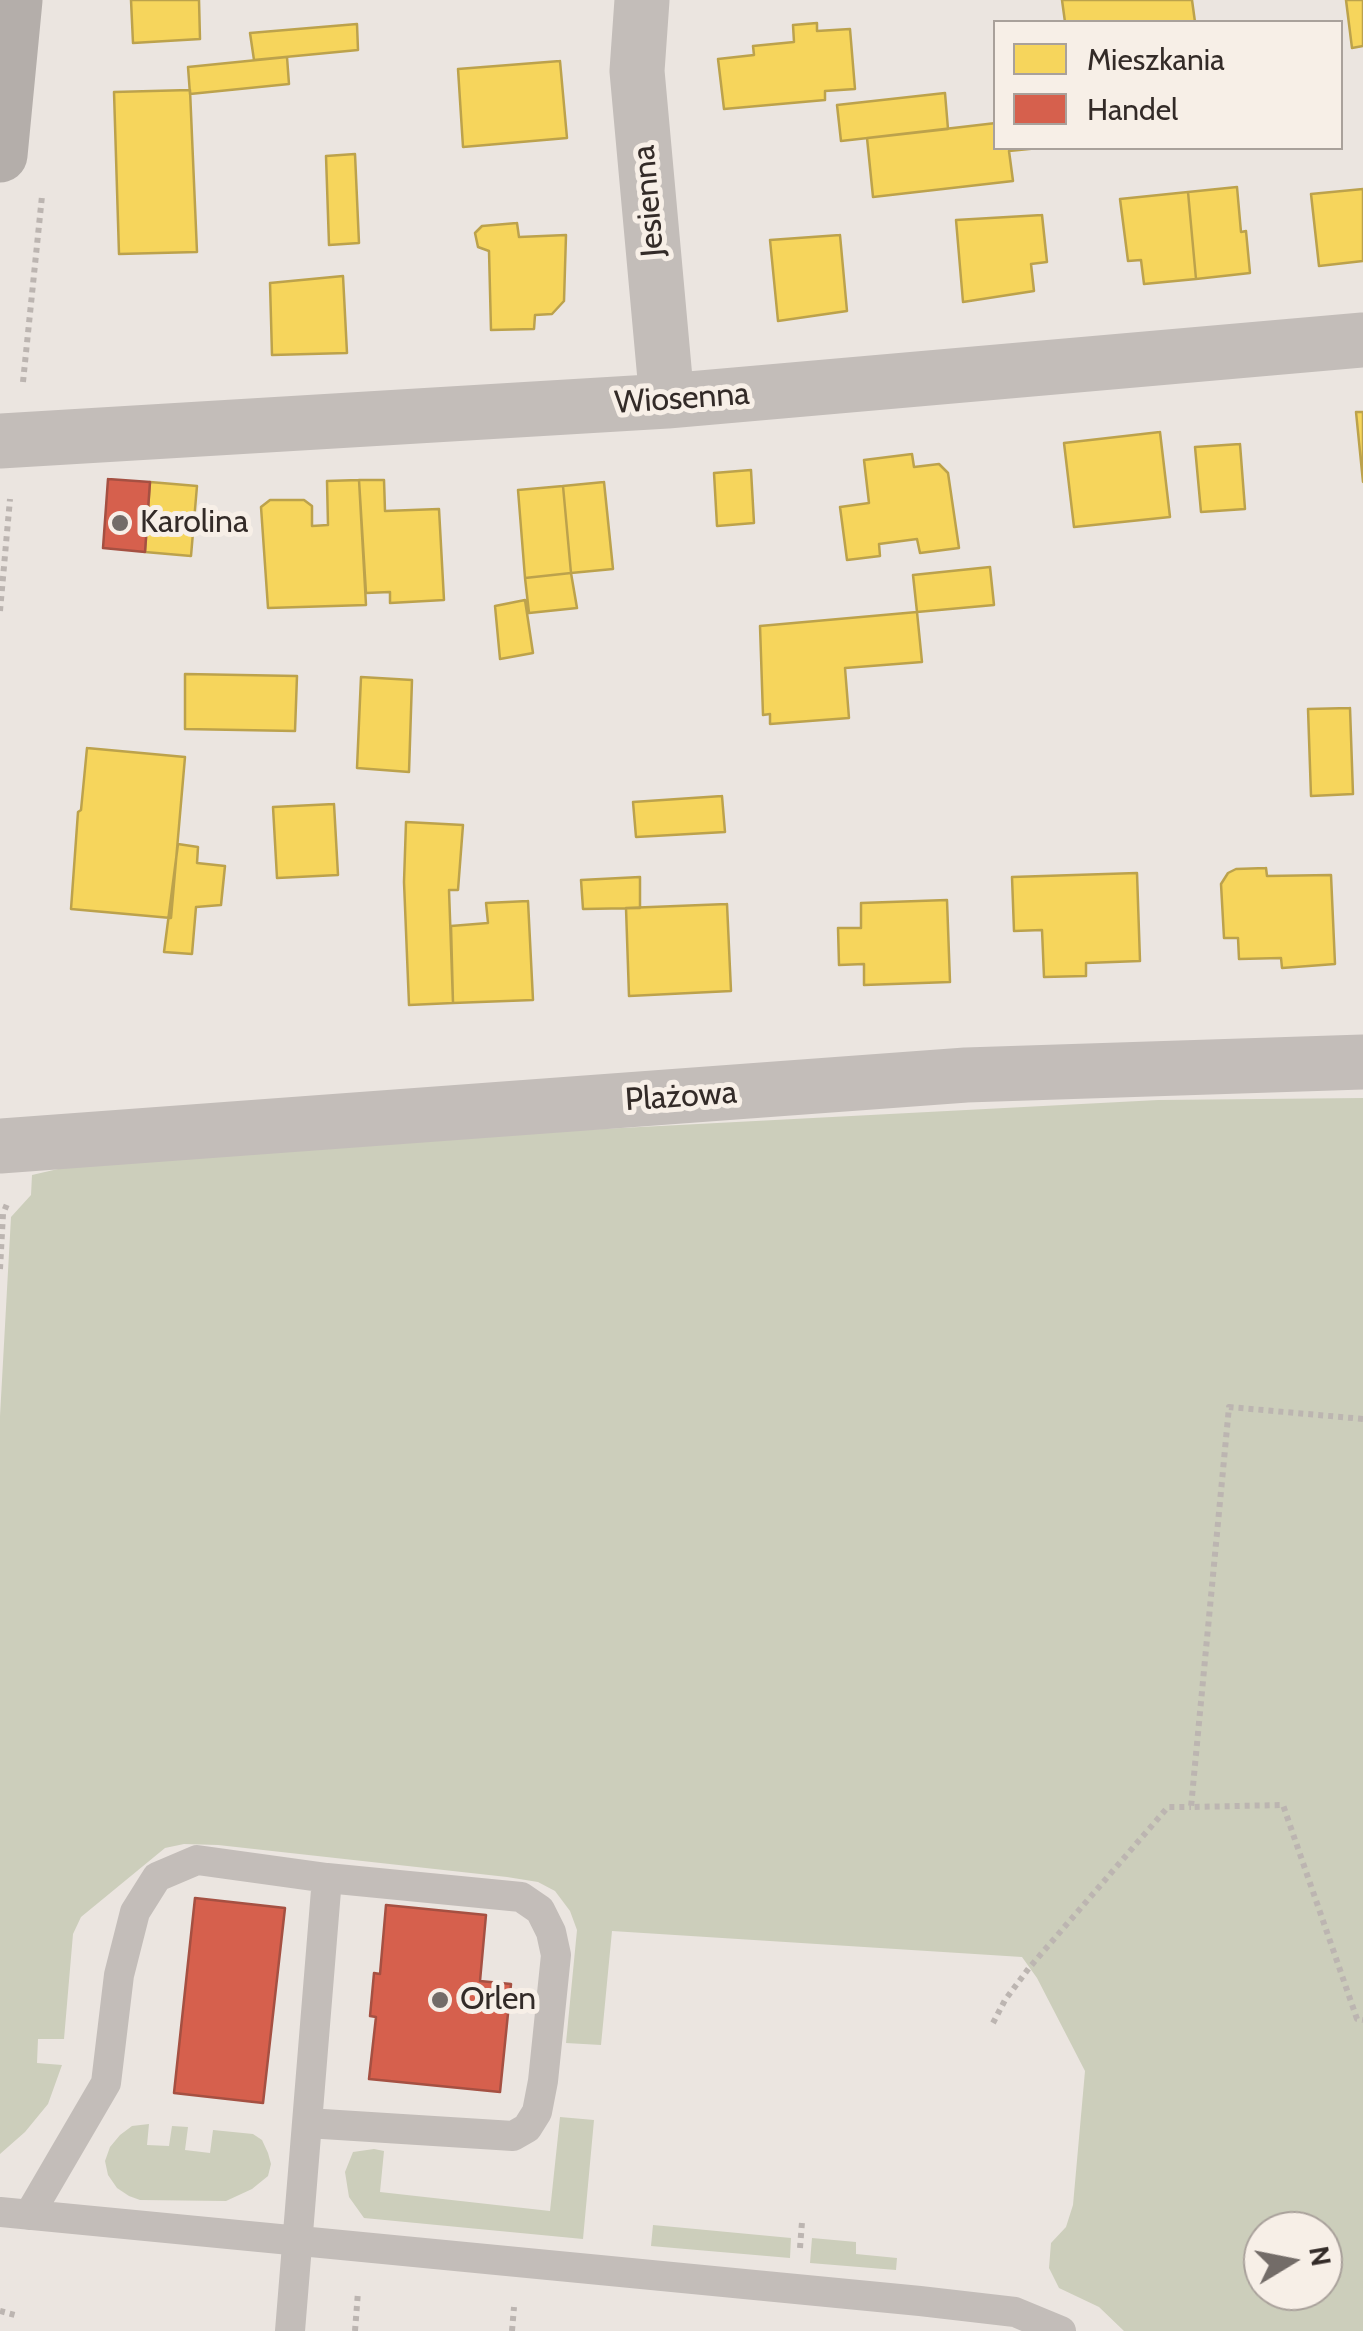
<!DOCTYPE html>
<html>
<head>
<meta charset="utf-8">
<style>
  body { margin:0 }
  #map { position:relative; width:1363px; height:2331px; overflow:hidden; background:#ebe5e0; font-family:Cabin,sans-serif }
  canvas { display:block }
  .legend { position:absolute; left:993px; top:20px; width:350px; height:130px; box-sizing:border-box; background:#f7efe7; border:2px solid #a9a19b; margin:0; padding:12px 18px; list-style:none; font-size:30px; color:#332b28 }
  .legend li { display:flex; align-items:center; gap:20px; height:50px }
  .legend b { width:50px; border:2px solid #a9a19b }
  .north { position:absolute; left:1243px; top:2211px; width:100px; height:100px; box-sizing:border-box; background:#f7efe7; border:2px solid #a9a19b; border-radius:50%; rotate:80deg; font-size:28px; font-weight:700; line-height:40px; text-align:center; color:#332b28 }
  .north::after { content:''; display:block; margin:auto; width:35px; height:45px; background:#736c68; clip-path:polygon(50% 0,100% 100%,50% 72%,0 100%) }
</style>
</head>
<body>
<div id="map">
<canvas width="1363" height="2331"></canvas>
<ul class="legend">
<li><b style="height:28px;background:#f6d55c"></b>Mieszkania</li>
<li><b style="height:28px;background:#d6604d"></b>Handel</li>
</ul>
<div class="north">N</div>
</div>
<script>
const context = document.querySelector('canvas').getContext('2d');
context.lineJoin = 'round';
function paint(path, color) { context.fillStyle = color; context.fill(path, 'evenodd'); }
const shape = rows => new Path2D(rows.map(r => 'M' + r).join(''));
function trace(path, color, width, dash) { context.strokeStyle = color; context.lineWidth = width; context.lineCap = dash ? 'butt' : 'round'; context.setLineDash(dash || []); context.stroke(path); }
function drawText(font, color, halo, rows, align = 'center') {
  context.font = font + ' Cabin,sans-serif'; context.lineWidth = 10; context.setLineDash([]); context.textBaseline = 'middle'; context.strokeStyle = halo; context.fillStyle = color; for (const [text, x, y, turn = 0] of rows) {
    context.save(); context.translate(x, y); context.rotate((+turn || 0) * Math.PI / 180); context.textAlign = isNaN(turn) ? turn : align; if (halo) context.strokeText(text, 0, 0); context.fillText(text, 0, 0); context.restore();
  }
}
paint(shape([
  [1363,1098,1363,2331,1124,2331,1099,2307,1059,2288,1049,2268,1051,2243,1066,2227,1073,2205,1085,2071,1037,1978,1022,1957,612,1931,601,2045,566,2043,577,1930,570,1911,555,1891,538,1882,507,1877,218,1845,184,1844,165,1848,81,1917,73,1934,64,2039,38,2039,37,2063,62,2065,48,2104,25,2132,0,2154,0,1416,11,1217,31,1195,32,1175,123,1154,1158,1100],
  [1263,2231,1323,2231,1323,2291,1263,2291],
  [560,2117,594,2120,583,2239,364,2218,349,2197,345,2172,353,2152,374,2149,384,2151,380,2192,550,2211],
  [149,2124,147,2145,169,2146,172,2126,188,2127,185,2150,210,2153,213,2130,253,2134,262,2140,268,2153,271,2164,268,2176,252,2189,226,2201,140,2200,129,2196,117,2188,108,2175,105,2161,110,2147,120,2135,132,2126],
  [653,2225,791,2238,790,2258,651,2246],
  [812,2238,856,2242,856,2254,897,2258,896,2270,810,2263]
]), '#cccebb');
const homes = shape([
  [131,0,199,0,200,39,133,43,131,0],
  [1062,0,1192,0,1195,22,1065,22,1062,0],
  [1346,0,1363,0,1363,46,1352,48,1346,0],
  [817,23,817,31,850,29,855,89,825,91,825,100,724,109,718,59,754,55,753,46,794,42,793,25,817,23],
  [357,24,358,50,254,60,250,33,357,24],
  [287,57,289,84,190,94,188,67,287,57],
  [560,61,567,138,463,147,458,69,560,61],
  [190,90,197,252,119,254,114,92,190,90],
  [945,93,948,129,841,141,837,105,945,93],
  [996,123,996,148,1039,148,1009,151,1013,181,873,197,867,138,996,123],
  [355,154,359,243,329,245,326,156,355,154],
  [1237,187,1241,232,1246,231,1250,273,1196,279,1188,192,1237,187],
  [1363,189,1363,261,1319,266,1311,194,1363,189],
  [1188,192,1196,279,1144,284,1141,260,1128,261,1120,199,1188,192],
  [1042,215,1047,262,1031,264,1034,291,963,302,956,220,1042,215],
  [517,223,519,237,566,235,564,301,552,314,535,315,534,329,491,330,489,251,478,247,475,233,482,226,517,223],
  [840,235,847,311,778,321,770,240,840,235],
  [343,276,347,353,272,355,270,283,343,276],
  [1356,412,1363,412,1363,482,1356,412],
  [1160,432,1170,517,1074,527,1064,443,1160,432],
  [1240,444,1245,509,1201,512,1195,447,1240,444],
  [912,454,914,467,939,464,948,473,959,548,920,553,917,539,879,544,880,556,847,560,840,507,869,503,864,460,912,454],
  [751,470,754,523,717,526,714,473,751,470],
  [359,480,366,605,268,608,261,507,270,500,304,500,312,506,312,526,328,525,327,481,359,480],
  [359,480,384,480,385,511,439,509,444,600,390,603,390,592,366,593,359,480],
  [150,482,197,486,191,556,145,552,150,482],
  [604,482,613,569,571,573,563,486,604,482],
  [563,486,571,573,525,578,518,490,563,486],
  [990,567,994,605,917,612,913,575,990,567],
  [571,573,577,608,529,613,525,578,571,573],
  [525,600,533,653,500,659,495,606,525,600],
  [917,612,922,662,845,668,849,718,770,724,770,714,763,715,760,626,917,612],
  [185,674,297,676,295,731,185,729,185,674],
  [361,677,412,680,409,772,357,768,361,677],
  [1350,708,1353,794,1311,796,1308,709,1350,708],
  [87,748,185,757,171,918,71,909,78,812,81,810,87,748],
  [722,796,725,832,636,837,633,802,722,796],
  [334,804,338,875,277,878,273,807,334,804],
  [406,822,463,825,458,890,449,890,453,1003,409,1005,404,882,406,822],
  [178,844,198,847,197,863,225,866,221,905,196,907,192,954,164,952,178,844],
  [1266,868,1267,876,1331,875,1335,964,1282,968,1281,958,1239,959,1238,938,1224,938,1221,884,1228,873,1236,869,1266,868],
  [1137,873,1140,961,1086,963,1086,976,1044,977,1042,930,1014,931,1012,877,1137,873],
  [640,877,640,908,583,909,581,880,640,877],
  [947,900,950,982,864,985,864,964,839,965,838,928,861,928,861,903,947,900],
  [528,901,533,1000,453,1003,451,926,488,923,486,903,528,901],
  [727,904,731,991,629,996,626,908,727,904]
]);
paint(homes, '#f6d55c');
trace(homes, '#bca24c', 2.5);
const shops = shape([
  [108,479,150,482,145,552,103,548,108,479],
  [195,1898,285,1908,263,2103,174,2093,195,1898],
  [386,1905,486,1915,480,1981,511,1984,500,2092,369,2079,376,2017,370,2016,374,1973,380,1974,386,1905]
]);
paint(shops, '#d6604d');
trace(shops, '#a55042', 2.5);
trace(shape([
  [23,382,42,196],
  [0,611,10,499],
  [0,1269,3,1214,7,1204],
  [1363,1419,1229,1407,1191,1807,1283,1805,1357,2019,1363,2020],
  [993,2023,1005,2000,1029,1968,1168,1807,1191,1807],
  [800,2248,802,2222],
  [0,2311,19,2316],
  [355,2331,358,2292],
  [512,2331,514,2307]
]), '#bcb5b1', 6, [5, 5]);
trace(shape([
  [307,2123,513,2136,527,2128,537,2112,543,2081,556,1955,551,1932,540,1910,521,1897,327,1878],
  [0,2212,920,2301,1015,2312,1061,2331],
  [29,2215,106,2083,119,1975,135,1912,157,1877,197,1860,327,1878,290,2331]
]), '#c3bdb9', 30);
trace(shape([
  [642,0,637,71,667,401],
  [0,441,667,401,1363,340],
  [0,1146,966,1075,1363,1062]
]), '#c3bdb9', 55);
trace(shape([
  [0,155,15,0]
]), '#b4aeaa', 55);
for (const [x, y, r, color] of [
  [120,523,10,"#736c68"],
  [440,2000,10,"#736c68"]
]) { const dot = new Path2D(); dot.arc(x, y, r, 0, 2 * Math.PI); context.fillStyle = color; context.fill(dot); trace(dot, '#f7efe7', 4); }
drawText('32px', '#332b28', '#f7efe7', [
  ["Jesienna",649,201,-95],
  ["Wiosenna",682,399,-4],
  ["Plażowa",681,1097,-4]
]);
drawText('32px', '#332b28', '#f7efe7', [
  ["Karolina",140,523],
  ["Orlen",460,2000]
], 'left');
</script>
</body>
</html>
